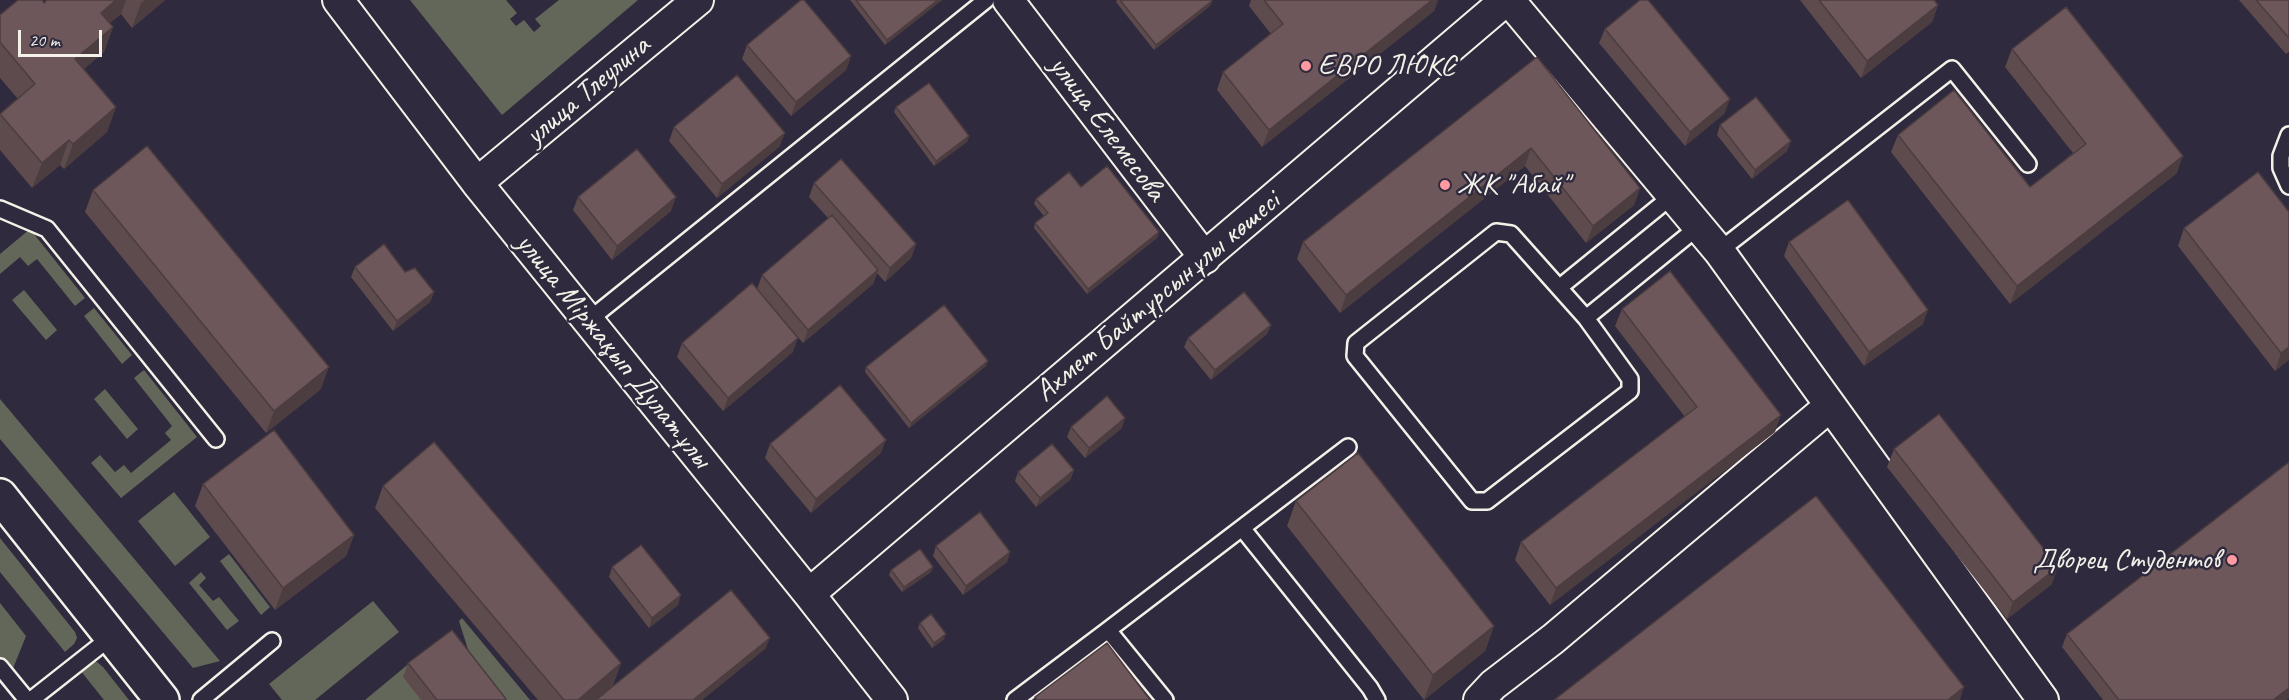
<!DOCTYPE html>
<html>
<head>
<meta charset="utf-8">
<style>
  body { margin:0 }
  #map { position:relative; width:2289px; height:700px; overflow:hidden; background:#2f2a3d; font-family:Caveat,sans-serif }
  canvas { display:block }
  .scale { position:absolute; left:18px; top:30px; width:84px; height:27px; box-sizing:border-box; border:3px solid #f4f1e8; border-top:0; padding-left:8px; font-size:18px; line-height:21px; white-space:nowrap; color:#f4f1e8; -webkit-text-stroke:4px #2f2a3d; paint-order:stroke }
</style>
</head>
<body>
<div id="map">
<canvas width="2289" height="700"></canvas>
<div class="scale">20 m</div>
</div>
<script>
const context = document.querySelector('canvas').getContext('2d');
context.lineJoin = 'round';
function paint(path, color) { context.fillStyle = color; context.fill(path, 'evenodd'); }
const shape = rows => new Path2D(rows.map(r => 'M' + r).join(''));
function trace(path, color, width, dash) { context.strokeStyle = color; context.lineWidth = width; context.lineCap = dash ? 'butt' : 'round'; context.setLineDash(dash || []); context.stroke(path); }
function drawText(font, color, halo, rows, align = 'center') {
  context.font = font + ' Caveat,sans-serif'; context.lineWidth = 5; context.setLineDash([]); context.textBaseline = 'middle'; context.strokeStyle = halo; context.fillStyle = color; for (const [text, x, y, turn = 0] of rows) {
    context.save(); context.translate(x, y); context.rotate((+turn || 0) * Math.PI / 180); context.textAlign = isNaN(turn) ? turn : align; if (halo) context.strokeText(text, 0, 0); context.fillText(text, 0, 0); context.restore();
  }
}
paint(shape([
  [410,0,506,0,517,13,510,19,516,26,524,20,534,32,541,26,535,19,559,0,638,0,502,115],
  [30,229,85,298,75,306,37,259,28,266,20,257,0,274,0,254],
  [24,290,57,330,46,340,12,300],
  [94,308,132,355,122,364,84,316],
  [144,370,197,437,121,498,91,463,100,455,115,472,124,465,131,473,171,440,165,433,172,426,134,378],
  [105,389,138,429,127,439,94,399],
  [0,399,220,661,193,668,0,439],
  [174,492,210,537,175,566,138,521],
  [0,538,75,632,77,638,74,644,65,652,0,572],
  [229,554,270,607,261,615,220,561],
  [201,572,206,578,199,585,213,601,219,597,239,621,227,630,189,583],
  [373,601,399,632,315,700,282,700,269,684],
  [0,603,26,636,12,671,0,657],
  [462,618,530,700,484,700,459,621],
  [435,642,457,666,467,700,365,700],
  [90,662,97,662,103,667,129,700,104,700,80,670]
]), '#636759');
const service = shape([
  [2289,135,2281,156,2281,168,2289,186],
  [0,209,47,229,216,439],
  [1719,251,1952,69,2028,164],
  [1560,287,1672,196],
  [1586,318,1630,379,1630,391,1487,501,1472,501,1355,356,1356,343,1496,232,1511,234,1586,318,1698,227],
  [589,320,986,0],
  [1242,528,1370,688,1377,700],
  [1108,630,1348,447],
  [0,667,27,700],
  [31,700,111,637],
  [201,700,272,641],
  [1015,700,1108,630,1165,700]
]);
const minor = shape([
  [338,0,477,183,809,594,892,700],
  [1008,0,1205,258],
  [1509,0,1719,251,2043,700],
  [477,183,698,0],
  [809,594,1506,0],
  [1479,700,1493,685,1553,639,1830,406]
]);
const trunk = shape([
  [0,496,162,700]
]);
trace(service, '#f4f1e8', 20);
trace(minor, '#f4f1e8', 34);
trace(trunk, '#f4f1e8', 38);
trace(service, '#2f2a3d', 15);
trace(minor, '#2f2a3d', 30);
trace(trunk, '#2f2a3d', 33);
paint(shape([
  [47,0,165,0,132,28,121,14,109,23,113,27,104,52,84,69,116,107,107,132,64,169,60,165,32,188,0,150,0,115,18,99,0,78,0,15,44,3],
  [850,0,942,0,885,45],
  [1117,0,1211,0,1212,1,1210,6,1154,50,1116,2],
  [1251,0,1438,0,1434,11,1262,147,1217,90,1223,72,1271,34,1249,6],
  [1800,0,1934,0,1938,5,1932,22,1861,78],
  [2239,0,2289,0,2289,52,2286,54],
  [1605,29,1725,113,1685,146,1599,43],
  [747,45,851,56,846,70,791,116,742,59],
  [2012,49,2177,173,2010,304,1891,152,1898,135,2030,187,2073,153,2005,67],
  [1537,57,1640,188,1634,205,1586,243,1525,166,1340,313,1297,259,1303,242],
  [896,107,969,136,967,142,934,166,894,112],
  [1720,125,1791,141,1787,151,1752,179,1717,135],
  [674,127,785,133,779,147,717,198,669,141],
  [814,183,916,244,911,258,885,282,877,273,873,284,803,343,757,289,762,275,828,218,809,197],
  [1081,187,1158,237,1087,294,1034,228,1035,223,1044,216,1034,204,1036,199],
  [93,190,321,389,266,433,85,212],
  [578,197,671,211,612,260,573,210],
  [2289,212,2289,360,2275,371,2178,246,2184,228],
  [1789,242,1923,324,1864,366,1784,256],
  [355,267,405,272,434,292,430,302,393,331,351,277],
  [1622,309,1775,432,1550,605,1515,560,1521,542,1685,417,1615,326],
  [1271,325,1267,334,1211,380,1184,347,1188,338],
  [682,343,793,352,723,411,677,357],
  [986,366,909,428,865,372,866,367],
  [1071,427,1122,428,1085,458,1067,437],
  [770,444,881,453,811,513,765,458],
  [1894,449,2052,584,2007,619,1887,467],
  [1074,470,1070,480,1036,507,1015,481,1018,472],
  [203,484,354,535,346,556,275,610,195,506],
  [383,486,621,663,613,685,766,648,702,700,538,700,375,508],
  [1296,501,1494,626,1485,651,1424,700,1287,526],
  [936,546,1010,552,1007,562,963,595,933,556],
  [612,567,678,605,649,628,609,577],
  [933,567,931,572,902,592,889,575,891,570],
  [920,623,944,639,932,648,918,628],
  [2067,634,2289,698,2286,700,2103,700,2062,647],
  [408,663,506,700,421,700,403,677]
]), '#5e4b4e');
paint(shape([
  [116,0,126,0,121,14,92,38,101,13],
  [145,0,165,0,132,28,141,3],
  [938,0,942,0,885,45,887,40],
  [1432,0,1438,0,1434,11,1262,147,1269,130],
  [1212,1,1210,6,1154,50,1156,45],
  [1938,5,1932,22,1861,78,1867,61],
  [113,27,104,52,66,84,75,59],
  [851,56,846,70,791,116,796,102],
  [1730,99,1725,113,1685,146,1690,132],
  [116,107,107,132,64,169,73,144],
  [785,133,779,147,717,198,722,184],
  [969,136,967,142,934,166,936,161],
  [69,140,60,165,32,188,42,163],
  [1791,141,1787,151,1752,179,1755,170],
  [1531,148,1525,166,1340,313,1346,295],
  [2183,156,2177,173,2010,304,2017,286],
  [1640,188,1634,205,1586,243,1593,226],
  [676,197,671,211,612,260,617,246],
  [1159,232,1158,237,1087,294,1088,289],
  [916,244,911,258,885,282,890,268],
  [878,270,873,284,803,343,808,330],
  [434,292,430,302,393,331,397,321],
  [1928,310,1923,324,1864,366,1869,352],
  [1271,325,1267,334,1211,380,1215,370],
  [798,338,793,352,723,411,728,398],
  [2289,347,2289,360,2275,371,2281,353],
  [988,361,986,366,909,428,911,423],
  [329,367,321,389,266,433,274,411],
  [1781,415,1775,432,1550,605,1556,588],
  [1125,418,1122,428,1085,458,1089,448],
  [886,440,881,453,811,513,816,499],
  [1074,470,1070,480,1036,507,1040,498],
  [354,535,346,556,275,610,283,588],
  [1010,552,1007,562,963,595,966,586],
  [933,567,931,572,902,592,904,587],
  [2058,567,2052,584,2007,619,2013,602],
  [681,595,678,605,649,628,652,618],
  [1494,626,1485,651,1424,700,1433,675],
  [946,634,944,639,932,648,934,643],
  [770,638,766,648,702,700,693,700],
  [621,663,613,685,596,700,578,700],
  [1964,687,1960,700,1948,700],
  [2289,688,2289,698,2286,700,2273,700]
]), '#4c3d40');
const building = shape([
  [18,0,42,0,44,3,47,0,116,0,101,13,113,27,75,59,116,107,73,144,69,140,42,163,0,114,35,84,0,42,0,15,18,0],
  [801,0,804,0,851,56,796,102,747,45,801,0],
  [856,0,938,0,887,40,856,0],
  [1120,0,1211,0,1212,1,1156,45,1120,0],
  [1264,0,1432,0,1269,130,1223,72,1283,24,1264,0],
  [1640,0,1648,0,1730,99,1690,132,1605,29,1640,0],
  [1819,0,1934,0,1938,5,1867,61,1819,0],
  [2256,0,2289,0,2289,38,2256,0],
  [2066,7,2183,156,2017,286,1898,135,1954,90,2030,187,2086,144,2012,49,2066,7],
  [1537,57,1640,188,1593,226,1531,148,1346,295,1303,242,1537,57],
  [737,75,785,133,722,184,674,127,737,75],
  [929,83,969,136,936,161,896,107,929,83],
  [1756,97,1791,141,1755,170,1720,125,1756,97],
  [147,146,329,367,274,411,93,190,147,146],
  [637,149,676,197,617,246,578,197,637,149],
  [841,159,916,244,890,268,814,183,841,159],
  [1107,166,1159,232,1088,289,1035,223,1048,213,1036,199,1069,172,1081,187,1107,166],
  [2258,172,2289,212,2289,347,2281,353,2184,228,2258,172],
  [1848,200,1928,310,1869,352,1789,242,1848,200],
  [832,215,878,270,808,330,762,275,832,215],
  [384,244,405,272,415,268,434,292,397,321,355,267,384,244],
  [1670,271,1781,415,1556,588,1521,542,1697,407,1622,309,1670,271],
  [752,283,798,338,728,398,682,343,752,283],
  [1244,292,1271,325,1215,370,1188,338,1244,292],
  [944,305,988,361,911,423,866,367,944,305],
  [840,385,886,440,816,499,770,444,840,385],
  [1107,396,1125,418,1089,448,1071,427,1107,396],
  [1939,414,2058,567,2013,602,1894,449,1939,414],
  [274,430,354,535,283,588,203,484,274,430],
  [434,442,621,663,578,700,564,700,383,486,434,442],
  [1052,444,1074,470,1040,498,1018,472,1052,444],
  [1358,453,1494,626,1433,675,1296,501,1358,453],
  [2289,462,2289,688,2273,700,2119,700,2067,634,2289,462],
  [1816,496,1964,687,1948,700,1554,700,1816,496],
  [980,512,1010,552,966,586,936,546,980,512],
  [641,545,681,595,652,618,612,567,641,545],
  [920,549,933,567,904,587,891,570,920,549],
  [731,590,770,638,693,700,596,700,731,590],
  [931,614,946,634,934,643,920,623,931,614],
  [452,630,506,699,505,700,437,700,408,663,452,630],
  [1107,643,1150,700,1037,700,1035,697,1107,643]
]);
paint(building, '#6d575b');
trace(building, '#4c3d40', 1.5);
for (const [x, y, r, color] of [
  [1306,66,6,"#ff9aa2"],
  [1445,185,6,"#ff9aa2"],
  [2232,560,6,"#ff9aa2"]
]) { const dot = new Path2D(); dot.arc(x, y, r, 0, 2 * Math.PI); context.fillStyle = color; context.fill(dot); trace(dot, '#2f2a3d', 2); }
drawText('30px', '#f4f1e8', '#2f2a3d', [
  ["ЕВРО ЛЮКС",1318,66],
  ["ЖК \"Абай\"",1457,185],
  ["Дворец Студентов",2220,560,"right"]
], 'left');
drawText('30px', '#f4f1e8', '#2f2a3d', [
  ["улица Тлеулина",588,91,-40],
  ["улица Елемесова",1107,129,53],
  ["Ахмет Байтұрсынұлы көшесі",1158,297,-40],
  ["улица Міржақып Дулатұлы",613,351,51]
]);
</script>
</body>
</html>
